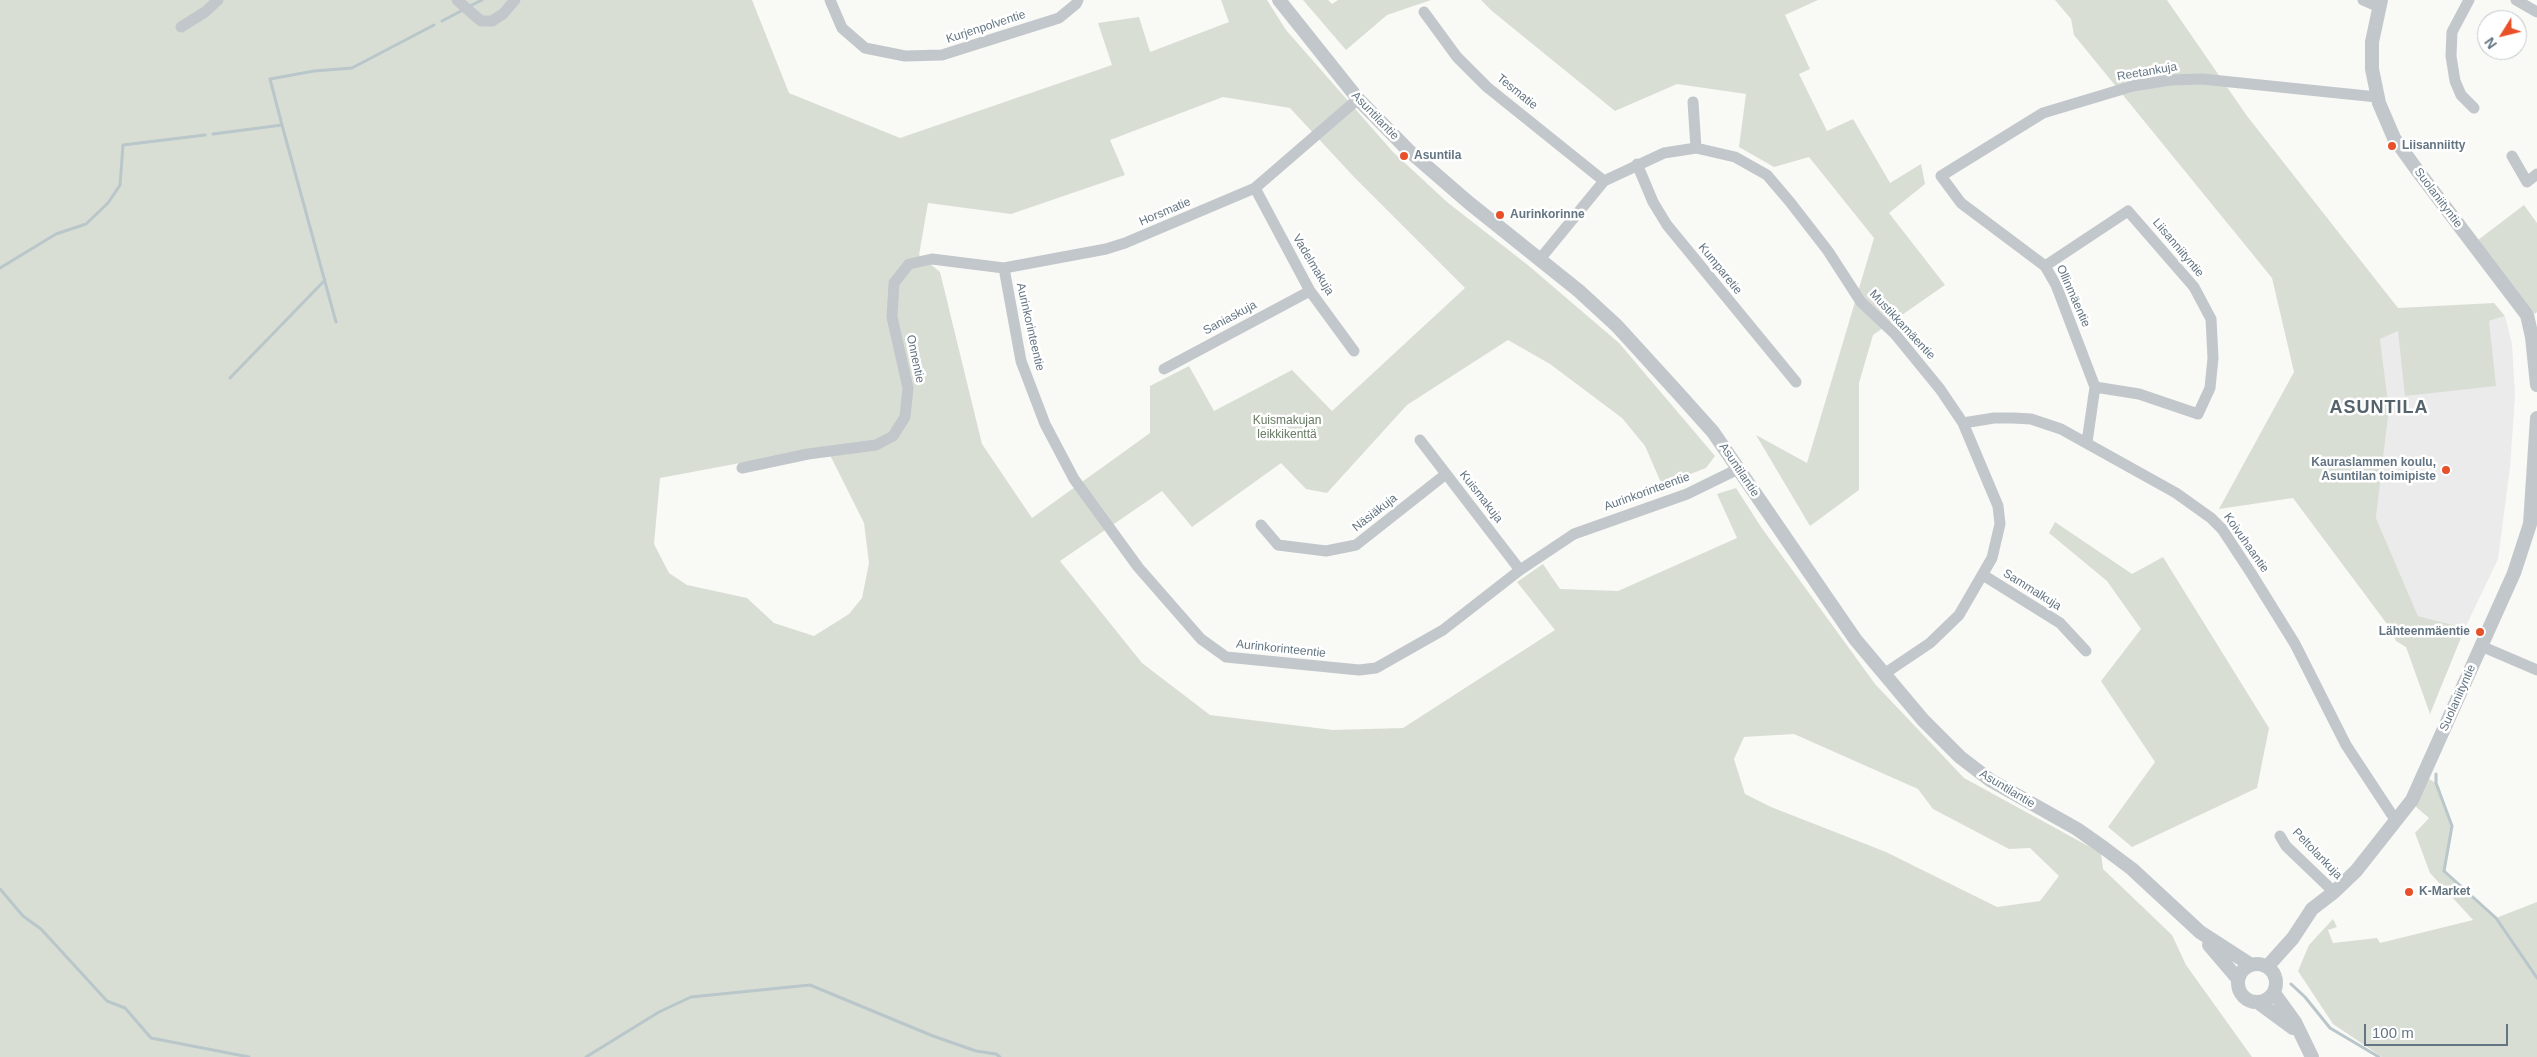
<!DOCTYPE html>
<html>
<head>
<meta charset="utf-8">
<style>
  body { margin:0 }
  #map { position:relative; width:2537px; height:1057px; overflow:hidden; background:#f9f9f6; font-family:Arial,sans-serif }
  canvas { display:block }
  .north { position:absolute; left:2477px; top:10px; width:50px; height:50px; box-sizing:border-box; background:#fff; border:1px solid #c1c8cd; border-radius:50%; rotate:234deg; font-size:14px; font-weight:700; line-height:20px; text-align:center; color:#637582 }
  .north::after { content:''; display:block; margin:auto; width:18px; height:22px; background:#e75029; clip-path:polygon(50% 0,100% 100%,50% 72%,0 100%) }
  .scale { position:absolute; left:2364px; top:1024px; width:144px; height:22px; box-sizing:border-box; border:2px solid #637582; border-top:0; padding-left:6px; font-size:15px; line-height:18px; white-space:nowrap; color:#637582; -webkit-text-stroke:4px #fff; paint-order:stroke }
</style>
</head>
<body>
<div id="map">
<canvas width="2537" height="1057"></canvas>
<div class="north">N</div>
<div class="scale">100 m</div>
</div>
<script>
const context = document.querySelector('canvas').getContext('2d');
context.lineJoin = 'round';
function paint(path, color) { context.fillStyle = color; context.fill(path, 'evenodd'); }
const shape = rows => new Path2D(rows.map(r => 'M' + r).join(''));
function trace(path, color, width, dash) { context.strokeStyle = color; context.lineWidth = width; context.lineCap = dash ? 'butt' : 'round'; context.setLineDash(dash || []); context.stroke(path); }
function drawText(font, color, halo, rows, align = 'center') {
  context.font = font + ' Arial,sans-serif'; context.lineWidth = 5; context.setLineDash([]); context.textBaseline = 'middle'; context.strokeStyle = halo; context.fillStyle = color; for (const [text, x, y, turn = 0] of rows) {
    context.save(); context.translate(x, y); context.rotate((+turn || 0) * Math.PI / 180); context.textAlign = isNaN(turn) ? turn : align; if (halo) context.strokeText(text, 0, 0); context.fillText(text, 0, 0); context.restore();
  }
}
paint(shape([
  [2505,316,2512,344,2515,396,2510,467,2498,559,2465,628,2418,616,2376,518,2389,409,2380,339,2398,331,2489,321]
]), '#eaebea');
paint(shape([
  [0,0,752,0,789,93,900,138,1112,65,1098,23,1139,17,1150,52,1229,22,1221,0,1267,0,1286,30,1393,152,1447,202,1529,266,1619,343,1715,456,1706,468,1662,485,1645,446,1622,418,1550,364,1508,340,1407,405,1327,493,1306,489,1281,463,1192,527,1162,491,1060,561,1142,663,1210,715,1333,730,1403,728,1555,630,1517,582,1543,564,1560,589,1618,591,1737,538,1717,494,1736,488,1761,527,1875,684,1964,778,2101,853,2103,869,2172,935,2186,965,2252,1057,0,1057],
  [1223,97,1290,108,1354,177,1465,288,1332,411,1292,370,1214,411,1189,366,1150,386,1150,433,1032,518,982,444,940,272,919,255,928,203,1011,214,1125,175,1110,140],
  [826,447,864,523,869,563,862,598,849,614,814,636,774,623,747,598,687,585,669,573,654,544,660,478],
  [1794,734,1918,789,1933,809,2009,849,2030,848,2059,876,2040,901,1997,907,1886,852,1771,807,1745,794,1734,759,1744,737],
  [1303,0,1328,0,1332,4,1338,0,1431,0,1387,15,1346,50],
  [1481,0,1818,0,1785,15,1810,69,1799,74,1827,131,1853,119,1890,183,1921,164,1925,184,1889,213,1945,285,1873,335,1859,383,1859,490,1810,526,1756,435,1807,463,1874,238,1809,157,1774,167,1739,147,1746,94,1677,84,1615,111,1492,11],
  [2055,0,2167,0,2247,116,2398,308,2494,303,2505,316,2489,321,2496,386,2405,396,2398,331,2380,339,2389,409,2376,518,2418,616,2465,628,2430,714,2406,647,2396,641,2390,628,2293,498,2219,509,2294,372,2272,278,2074,35,2071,19],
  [2524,205,2537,223,2537,312,2535,314,2478,240],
  [2055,522,2132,574,2163,557,2269,728,2257,788,2132,847,2108,827,2155,762,2101,681,2141,629,2107,581,2049,533],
  [2429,779,2436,783,2452,826,2444,871,2496,918,2537,902,2537,1057,2382,1057,2333,1024,2298,971,2309,945,2333,919,2337,927,2328,930,2333,943,2377,938,2380,943,2473,920,2430,873,2415,833,2429,818,2415,806]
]), '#d9ded5');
trace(shape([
  [470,6,482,0],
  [442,21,461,11],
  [282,125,336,322],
  [213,134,282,125,270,79,314,71,352,68,434,25],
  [0,268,56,234,86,224,108,203,120,185,123,145,205,135],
  [230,378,325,280],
  [2436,774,2436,783,2452,826,2444,871,2496,918,2537,978],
  [0,889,23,916,41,929,107,1001,125,1008,151,1038,249,1057],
  [2291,984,2305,997,2330,1028,2379,1057],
  [586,1057,659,1012,691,997,810,985,933,1036,976,1051,996,1054,1000,1057]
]), '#b9c6ca', 3);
trace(shape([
  [457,0,481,21,492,21,503,14,515,0],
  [830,0,842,28,865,48,905,56,942,55,1059,18,1076,4,1078,0],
  [2363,0,2379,7],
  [2469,0,2452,32,2451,56,2455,81,2461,95,2474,108],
  [2516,0,2537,12],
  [1424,12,1457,57,1487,87,1604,181],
  [181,27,205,12,218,0],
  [1693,102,1696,148],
  [2512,156,2527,182,2537,174],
  [1637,164,1653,202,1667,225,1796,382],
  [1255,188,1310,291,1354,351],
  [1540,259,1604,181,1664,153,1696,148,1735,157,1767,175,1790,202,1828,251,1861,302,1895,334,1940,389,1963,423,1998,506,2000,524,1992,558,1959,615,1930,643,1884,674],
  [2045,266,2128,211,2194,287,2211,319,2213,358,2210,388,2198,414,2139,394,2095,387],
  [1004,268,1021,361,1045,424,1074,479,1138,567,1201,639,1226,657,1359,670,1376,668,1443,630,1520,570,1574,534,1687,494,1738,469],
  [1164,369,1310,291],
  [1963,423,1994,418,2013,418,2031,419,2061,429,2176,493,2211,518,2222,529,2251,573,2295,644,2346,745,2396,821],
  [1420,440,1520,570],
  [2087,442,2095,387,2056,285,2045,266,1961,203,1941,176,2043,113,2133,86,2170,80,2202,79,2377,97],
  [742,468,808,454,876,445,893,436,905,417,908,388,892,317,894,283,909,264,932,259,1004,268,1106,249,1125,243,1255,188,1358,99],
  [1261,525,1278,545,1326,551,1356,545,1446,474],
  [1983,575,2060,623,2086,651],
  [2481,646,2537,670],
  [2280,836,2286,846,2334,892]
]), '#c2c7cb', 11);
trace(shape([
  [1279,0,1358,99,1408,150,1468,202,1579,291,1617,326,1679,394,1713,432,1855,639,1923,720,1960,757,1990,780,2077,829,2104,848,2132,869,2200,932,2251,965],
  [2381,0,2372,42,2372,69,2379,103,2394,138,2417,170,2527,315,2532,337,2537,385],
  [2209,945,2238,979],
  '2238 983a19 19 0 1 1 38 0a19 19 0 1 1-38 0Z',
  [2267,967,2293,938,2312,909,2334,892,2356,871,2412,800,2514,573,2530,524,2537,418],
  [2274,993,2295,1022,2312,1057],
  [2259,1003,2293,1028]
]), '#c2c7cb', 14);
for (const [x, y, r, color] of [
  [2392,146,5,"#e75029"],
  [1404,156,5,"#e75029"],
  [1500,215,5,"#e75029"],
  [2446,470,5,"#e75029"],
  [2480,632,5,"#e75029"],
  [2409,892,5,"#e75029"]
]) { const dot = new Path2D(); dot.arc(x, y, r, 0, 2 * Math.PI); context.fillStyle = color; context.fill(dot); trace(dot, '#fff', 2); }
drawText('12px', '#637582', '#fff', [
  ["Kurjenpolventie",986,27,-18],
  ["Reetankuja",2147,72,-10],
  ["Tesmatie",1517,92,39],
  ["Asuntilantie",1375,116,46],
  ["Suolaniityntie",2438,198,53],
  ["Horsmatie",1165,212,-23],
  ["Liisanniityntie",2178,248,50],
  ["Vadelmakuja",1313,265,59],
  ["Kumparetie",1720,269,51],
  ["Ollinmäentie",2073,296,66],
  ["Saniaskuja",1230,318,-28],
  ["Mustikkamäentie",1902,325,47],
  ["Aurinkorinteentie",1030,327,77],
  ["Onnentie",915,359,78],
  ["Asuntilantie",1739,470,56],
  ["Aurinkorinteentie",1647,492,-20],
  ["Kuismakuja",1481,497,52],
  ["Näsiäkuja",1375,513,-38],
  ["Koivuhaantie",2246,543,55],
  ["Sammalkuja",2032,590,32],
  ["Aurinkorinteentie",1281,649,6],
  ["Suolaniityntie",2458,698,-66],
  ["Asuntilantie",2007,789,31],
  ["Peltolankuja",2317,854,46]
]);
drawText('bold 12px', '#637582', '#fff', [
  ["Liisanniitty",2402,146],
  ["Asuntila",1414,156],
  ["Aurinkorinne",1510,215],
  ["Kauraslammen koulu,",2436,463,"right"],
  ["Asuntilan toimipiste",2436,477,"right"],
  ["Lähteenmäentie",2470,632,"right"],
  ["K-Market",2419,892]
], 'left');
drawText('12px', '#677a62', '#fff', [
  ["Kuismakujan",1287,421],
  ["leikkikenttä",1287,435]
]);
context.letterSpacing = '1px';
drawText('bold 18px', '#55636d', '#fff', [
  ["ASUNTILA",2379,408]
]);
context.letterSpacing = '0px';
</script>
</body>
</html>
